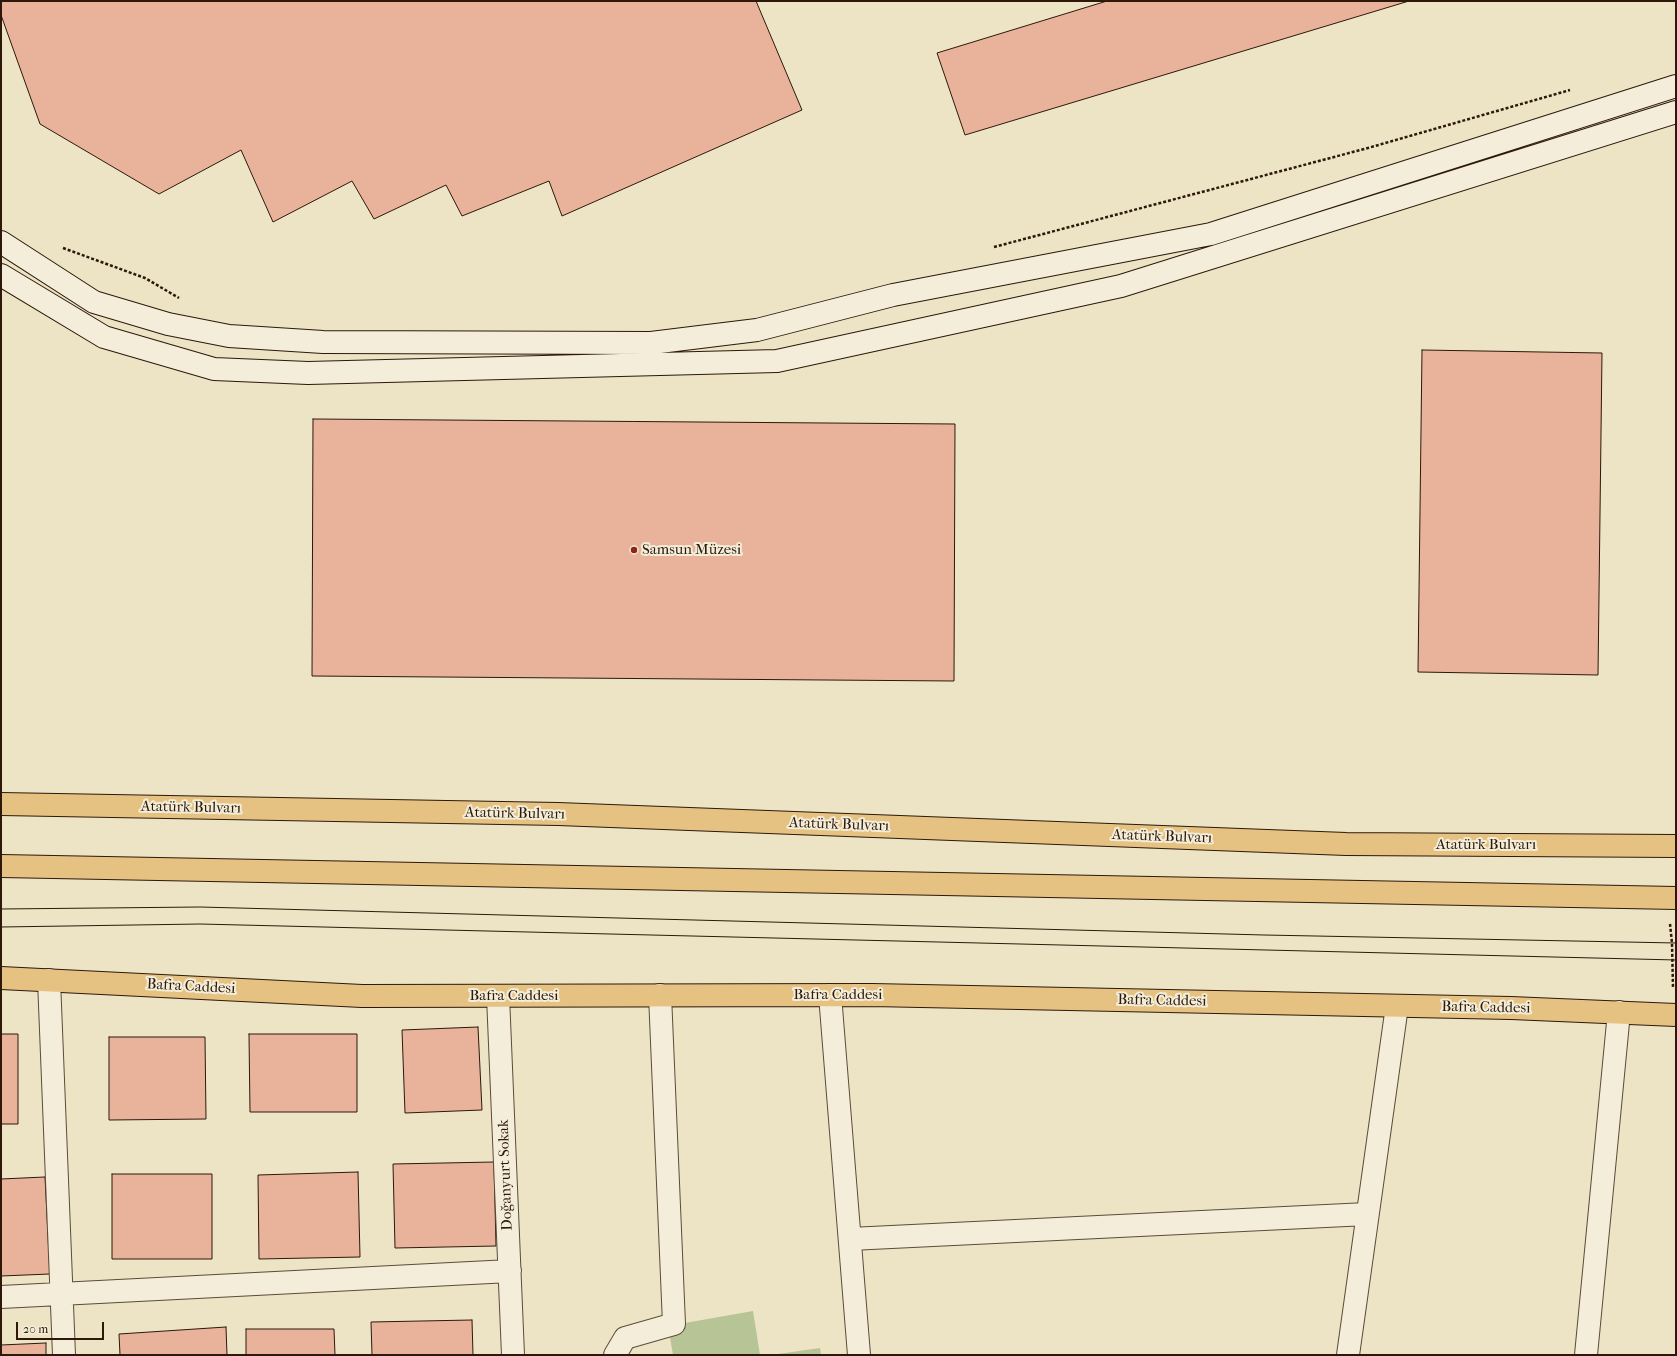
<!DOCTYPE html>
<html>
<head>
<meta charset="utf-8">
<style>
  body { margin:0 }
  #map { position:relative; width:1677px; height:1356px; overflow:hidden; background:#ece4c5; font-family:"IM FELL French Canon",serif }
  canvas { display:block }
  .frame { position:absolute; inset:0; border:2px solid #2d180a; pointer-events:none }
  .scale { position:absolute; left:16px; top:1322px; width:88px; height:18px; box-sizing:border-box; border:2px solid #2d180a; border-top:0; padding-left:5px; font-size:12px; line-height:14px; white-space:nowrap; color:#2d180a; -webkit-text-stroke:3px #f3edd9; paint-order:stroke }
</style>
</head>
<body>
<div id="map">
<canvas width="1677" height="1356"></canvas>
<div class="frame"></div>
<div class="scale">20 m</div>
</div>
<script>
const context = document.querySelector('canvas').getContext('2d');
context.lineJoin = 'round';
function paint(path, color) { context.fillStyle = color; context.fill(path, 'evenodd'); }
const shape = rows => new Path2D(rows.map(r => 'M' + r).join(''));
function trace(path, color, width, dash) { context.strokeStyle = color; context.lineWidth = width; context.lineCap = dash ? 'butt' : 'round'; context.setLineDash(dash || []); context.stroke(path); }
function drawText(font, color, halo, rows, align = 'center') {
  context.font = font + ' "IM FELL French Canon",serif'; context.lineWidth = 4; context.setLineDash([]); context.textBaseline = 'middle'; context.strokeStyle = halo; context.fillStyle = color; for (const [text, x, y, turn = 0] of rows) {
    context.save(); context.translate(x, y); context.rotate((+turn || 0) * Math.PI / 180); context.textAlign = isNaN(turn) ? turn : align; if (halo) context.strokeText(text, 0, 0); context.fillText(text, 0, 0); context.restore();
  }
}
paint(shape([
  [753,1311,760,1355,673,1355,668,1326],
  [820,1348,821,1355,779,1355,778,1354]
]), '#b6c496');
const building = shape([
  [1,1,756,1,802,110,562,216,549,181,462,216,446,185,374,219,352,181,273,222,241,150,159,194,40,124,1,15,1,1],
  [1107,1,1409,1,965,135,937,53,1107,1],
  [1422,350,1602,353,1598,675,1418,672,1422,350],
  [313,419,955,424,954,681,312,676,313,419],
  [478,1027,482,1110,405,1113,402,1030,478,1027],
  [1,1034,18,1034,18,1124,1,1124,1,1034],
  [249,1034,357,1034,357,1112,250,1112,249,1034],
  [109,1037,205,1037,206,1119,109,1120,109,1037],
  [494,1162,496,1246,395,1248,393,1164,494,1162],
  [358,1172,360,1257,259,1259,258,1175,358,1172],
  [112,1174,212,1174,212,1259,112,1259,112,1174],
  [45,1177,50,1274,1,1276,1,1179,45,1177],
  [472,1320,473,1355,372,1355,371,1322,472,1320],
  [226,1327,227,1355,120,1355,119,1334,226,1327],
  [246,1329,334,1329,335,1355,246,1355,246,1329],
  [46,1343,46,1355,1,1355,1,1345,46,1343]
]);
paint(building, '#e8b39a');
trace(building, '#2d180a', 1);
const street = shape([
  [49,980,64,1355],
  [830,995,859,1355],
  [498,996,513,1355],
  [850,1239,1367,1214],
  [1,1297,510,1271],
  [615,1355,625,1338,674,1324,660,995],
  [1348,1355,1397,1006],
  [1586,1355,1619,1012]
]);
const secondary = shape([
  [1,242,94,302,168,324,229,336,323,342,651,343,757,330,893,295,1211,234,1676,86],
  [1,275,104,337,214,369,308,373,777,361,1121,286,1676,112]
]);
const primary = shape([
  [1,804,558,814,1346,844,1676,846],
  [1,866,1676,898],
  [1,978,362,996,872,995,1511,1008,1676,1015]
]);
trace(street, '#5d4b39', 24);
trace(secondary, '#2d180a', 24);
trace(primary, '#2d180a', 24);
trace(shape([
  [994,247,1368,148,1570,90],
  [63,248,145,278,179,298],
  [1670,924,1672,943,1673,988]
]), '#2d180a', 2.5, [3, 2]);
trace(street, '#f3edd9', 22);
trace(secondary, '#f3edd9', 22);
trace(primary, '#e6c282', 22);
trace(shape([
  [1,909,200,907,1264,935,1676,943],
  [1,927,200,924,1676,960]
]), '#2d180a', 1);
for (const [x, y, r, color] of [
  [634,550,4,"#8f2418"]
]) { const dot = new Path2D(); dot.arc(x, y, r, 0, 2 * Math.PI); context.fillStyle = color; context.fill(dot); trace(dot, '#f3edd9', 1.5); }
drawText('15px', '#2d180a', '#f3edd9', [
  ["Samsun Müzesi",642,550]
], 'left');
drawText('15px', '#2d180a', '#f3edd9', [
  ["Atatürk Bulvarı",191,808,1],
  ["Atatürk Bulvarı",515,814,1],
  ["Atatürk Bulvarı",839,825,2],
  ["Atatürk Bulvarı",1162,837,2],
  ["Atatürk Bulvarı",1486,845],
  ["Bafra Caddesi",191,987,3],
  ["Bafra Caddesi",838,995],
  ["Bafra Caddesi",514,996],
  ["Bafra Caddesi",1162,1001,1],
  ["Bafra Caddesi",1486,1008,1],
  ["Doğanyurt Sokak",506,1175,-92]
]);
</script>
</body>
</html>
